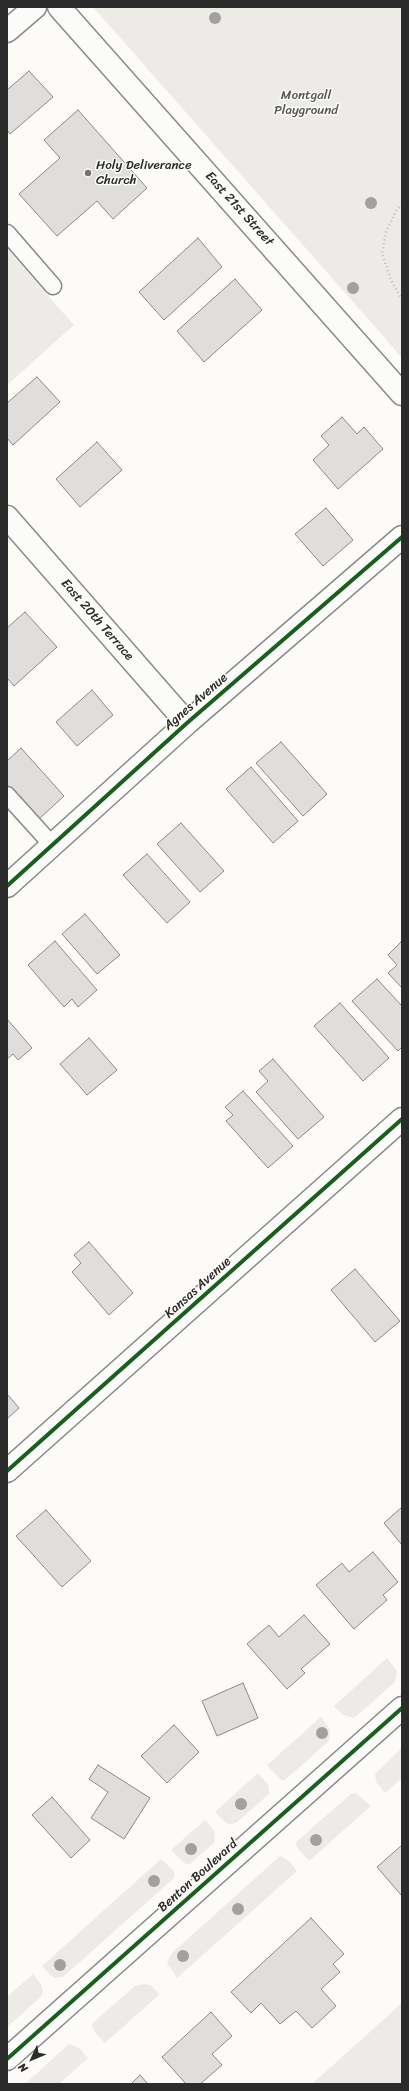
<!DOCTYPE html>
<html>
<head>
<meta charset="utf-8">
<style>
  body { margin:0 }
  #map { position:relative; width:409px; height:2091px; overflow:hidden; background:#fcfbf8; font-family:Sriracha,sans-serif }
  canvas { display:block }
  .frame { position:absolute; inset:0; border:8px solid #2b2b2b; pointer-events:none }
  .north { position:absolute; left:12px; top:2039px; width:40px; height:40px; -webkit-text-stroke:3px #fdfcf7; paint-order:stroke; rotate:226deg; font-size:11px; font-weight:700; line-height:16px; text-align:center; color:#2b2b2b }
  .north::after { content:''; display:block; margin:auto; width:14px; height:18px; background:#2b2b2b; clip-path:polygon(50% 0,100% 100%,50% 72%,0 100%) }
</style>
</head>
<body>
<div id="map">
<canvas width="409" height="2091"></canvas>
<div class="frame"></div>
<div class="north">N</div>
</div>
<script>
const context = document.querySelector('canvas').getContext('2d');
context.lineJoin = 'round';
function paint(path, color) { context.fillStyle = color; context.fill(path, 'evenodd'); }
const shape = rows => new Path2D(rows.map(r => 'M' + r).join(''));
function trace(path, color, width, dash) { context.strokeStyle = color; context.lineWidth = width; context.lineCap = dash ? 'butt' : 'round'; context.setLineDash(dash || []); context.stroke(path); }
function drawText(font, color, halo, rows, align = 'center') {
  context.font = font + ' Sriracha,sans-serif'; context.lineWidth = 3; context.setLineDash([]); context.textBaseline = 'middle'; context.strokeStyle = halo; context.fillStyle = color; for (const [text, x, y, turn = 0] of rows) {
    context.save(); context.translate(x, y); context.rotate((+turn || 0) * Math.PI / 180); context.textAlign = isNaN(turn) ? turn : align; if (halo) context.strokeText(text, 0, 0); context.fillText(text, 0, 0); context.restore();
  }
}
paint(shape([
  [93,7,402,7,402,358,384,337],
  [7,249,74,325,7,385],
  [387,1658,397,1671,395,1682,354,1718,343,1715,334,1706],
  [321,1717,330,1729,329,1741,285,1780,281,1780,267,1765],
  [402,1748,402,1778,385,1793,376,1782,375,1774],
  [258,1773,269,1786,269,1794,236,1823,229,1824,225,1822,215,1812],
  [356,1793,371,1806,309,1861,297,1848,296,1842,351,1794],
  [205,1820,214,1830,215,1842,190,1864,185,1864,171,1850],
  [280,1856,289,1861,297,1871,177,1978,167,1963,171,1954],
  [161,1859,174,1871,174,1878,63,1977,55,1978,50,1975,42,1966],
  [33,1974,41,1984,43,1990,42,1996,7,2027,7,1997],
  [144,1984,150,1985,160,1994,105,2043,94,2031,92,2026,94,2022,135,1986],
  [402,2003,402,2084,312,2084],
  [69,2044,79,2048,88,2058,59,2084,25,2084]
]), '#ecebe8');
const building = shape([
  [29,71,53,97,10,134,7,130,7,90,29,71],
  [78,110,147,188,113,219,97,201,57,236,19,194,60,158,44,140,78,110],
  [198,238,222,267,164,320,139,292,198,238],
  [235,279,262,310,204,362,177,331,235,279],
  [37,377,60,402,13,445,7,438,7,403,37,377],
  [342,417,357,434,364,427,383,449,338,489,313,460,329,445,321,436,342,417],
  [97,442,122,470,80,507,56,479,97,442],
  [326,508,353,540,323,566,295,534,326,508],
  [25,612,57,647,14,686,7,678,7,628,25,612],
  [92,690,113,715,77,746,56,722,92,690],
  [281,742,327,794,303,816,256,763,281,742],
  [21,748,64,796,39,819,7,785,7,761,21,748],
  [251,767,298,821,273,843,226,789,251,767],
  [181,823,224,871,200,892,157,844,181,823],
  [147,854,190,902,167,923,123,875,147,854],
  [85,914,120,955,97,974,62,934,85,914],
  [55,941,97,990,78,1007,72,999,64,1007,28,965,55,941],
  [401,942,402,943,402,988,388,973,397,965,388,955,401,942],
  [377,979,402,1006,402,1047,398,1051,352,1001,377,979],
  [340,1003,389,1058,363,1081,314,1026,340,1003],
  [7,1019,32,1048,18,1060,13,1054,7,1059,7,1019],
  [89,1038,117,1070,87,1095,60,1064,89,1038],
  [273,1059,324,1117,298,1139,256,1092,268,1081,259,1071,273,1059],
  [243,1091,293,1146,268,1168,226,1121,233,1115,225,1107,243,1091],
  [89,1242,133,1293,109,1315,72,1272,81,1263,74,1255,89,1242],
  [355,1269,400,1321,375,1342,331,1290,355,1269],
  [7,1394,19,1408,7,1419,7,1394],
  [402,1507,402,1545,384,1523,402,1507],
  [46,1510,91,1561,62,1587,16,1536,46,1510],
  [373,1552,398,1582,383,1595,387,1600,354,1629,316,1585,342,1563,349,1572,373,1552],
  [304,1615,330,1644,301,1669,305,1673,287,1689,247,1644,269,1625,279,1637,304,1615],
  [243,1683,258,1718,217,1736,202,1701,243,1683],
  [174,1725,199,1752,167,1783,141,1756,174,1725],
  [98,1765,150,1798,124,1839,91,1818,108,1792,89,1779,98,1765],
  [52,1797,90,1840,71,1858,32,1815,52,1797],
  [402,1845,402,1896,377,1867,402,1845],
  [311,1918,344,1954,333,1964,340,1972,321,1989,336,2006,312,2028,296,2011,280,2024,261,2003,251,2013,231,1992,311,1918],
  [211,2012,232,2036,212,2054,222,2065,200,2084,186,2084,162,2057,211,2012],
  [140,2075,148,2084,131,2084,140,2075]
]);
paint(building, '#dfdedc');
trace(building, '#898987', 1);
const service = shape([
  [7,233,53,286],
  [7,795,53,846]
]);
const minor = shape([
  [59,7,402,394],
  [7,31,35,7],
  [7,517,187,723],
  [7,886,187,723,402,537],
  [7,1471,402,1119]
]);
const tertiary = shape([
  [7,2059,402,1708]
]);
trace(service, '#898987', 19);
trace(minor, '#898987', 25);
trace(tertiary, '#898987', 25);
trace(shape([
  [402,204,396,211,386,232,382,253,391,280,402,300]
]), '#c0bfbc', 2.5, [1, 3]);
trace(service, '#fbfbf9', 16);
trace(minor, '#fbfbf9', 22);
trace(tertiary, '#fbfbf9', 22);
trace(shape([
  [7,886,187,723,402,537],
  [7,1471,402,1119],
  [7,2059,402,1708]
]), '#1b5e20', 4);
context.fillStyle = '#a2a19f';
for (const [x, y] of [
  [215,18],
  [371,203],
  [353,288],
  [322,1733],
  [241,1804],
  [316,1840],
  [191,1849],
  [154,1881],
  [238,1909],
  [183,1956],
  [60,1965]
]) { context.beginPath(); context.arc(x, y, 6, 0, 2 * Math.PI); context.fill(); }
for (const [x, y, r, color] of [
  [88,173,4,"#747473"]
]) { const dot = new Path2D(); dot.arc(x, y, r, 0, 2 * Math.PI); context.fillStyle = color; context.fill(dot); trace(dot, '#fdfcf7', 1.5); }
drawText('13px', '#585857', '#fdfcf7', [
  ["Montgall",306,96],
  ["Playground",306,111]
]);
drawText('13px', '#2b2b2b', '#fdfcf7', [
  ["Holy Deliverance",96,166],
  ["Church",96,181]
], 'left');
drawText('13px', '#2b2b2b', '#fdfcf7', [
  ["East 21st Street",239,209,48],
  ["East 20th Terrace",97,620,49],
  ["Agnes Avenue",196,702,-41],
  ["Kansas Avenue",198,1288,-42],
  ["Benton Boulevard",198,1876,-42]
]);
</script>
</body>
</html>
